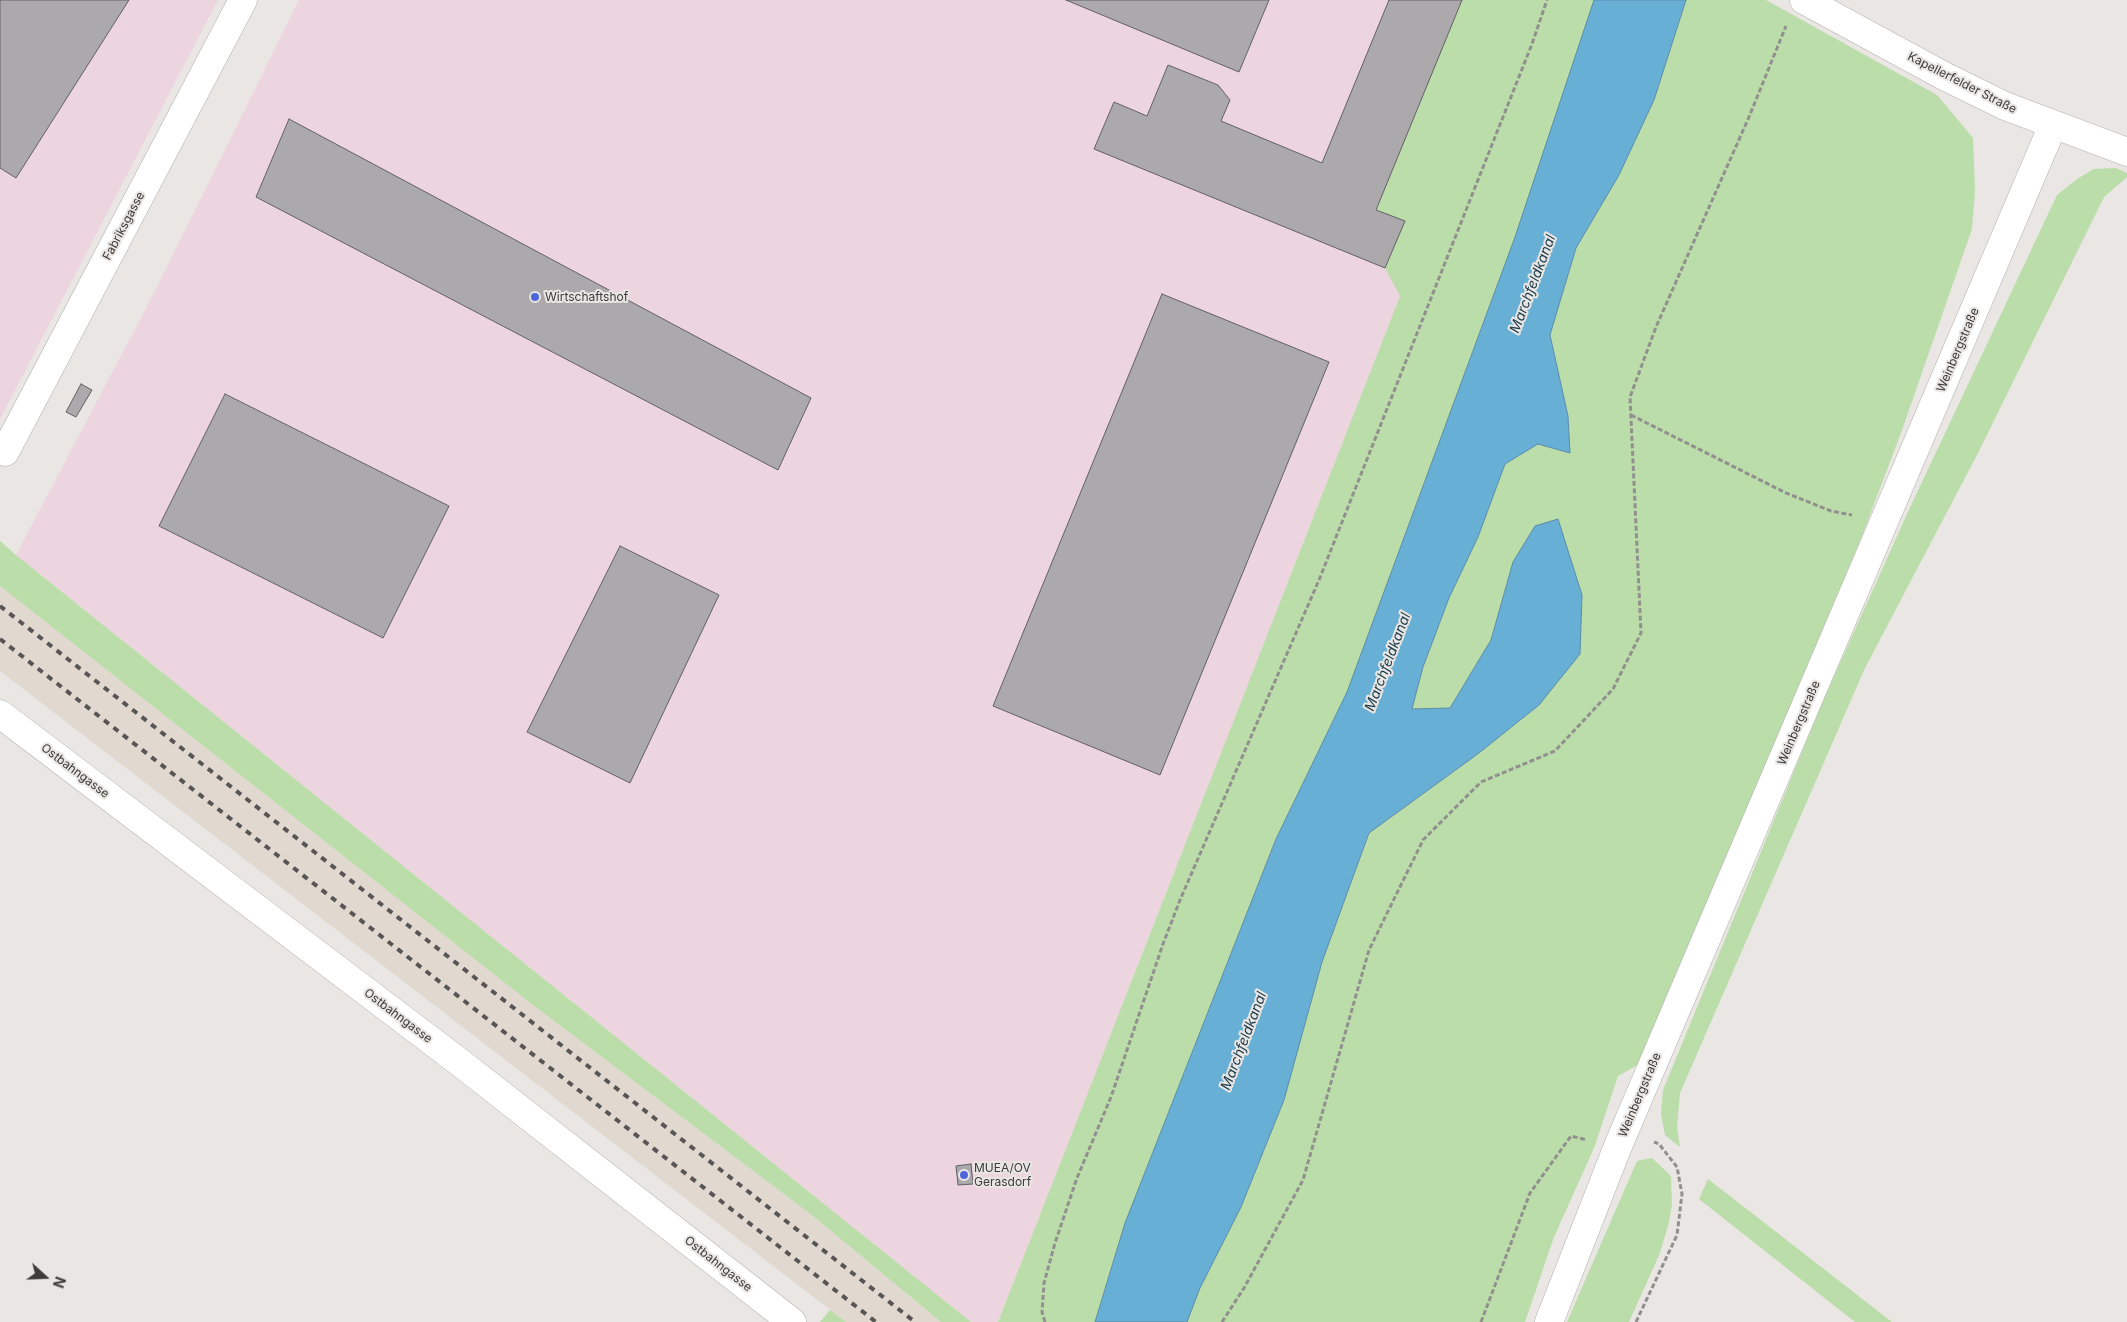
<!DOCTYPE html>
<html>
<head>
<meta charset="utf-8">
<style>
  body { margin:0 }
  #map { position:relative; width:2127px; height:1322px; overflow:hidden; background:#e9e6e3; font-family:Inter,sans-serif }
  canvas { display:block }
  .north { position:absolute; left:20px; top:1252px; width:50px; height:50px; -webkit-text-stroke:4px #e9e6e3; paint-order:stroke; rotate:110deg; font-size:14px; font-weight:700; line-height:20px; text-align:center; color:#3d3c3b }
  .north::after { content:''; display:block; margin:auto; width:18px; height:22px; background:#3d3c3b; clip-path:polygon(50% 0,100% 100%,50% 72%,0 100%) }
</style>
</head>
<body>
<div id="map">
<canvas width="2127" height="1322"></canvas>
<div class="north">N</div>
</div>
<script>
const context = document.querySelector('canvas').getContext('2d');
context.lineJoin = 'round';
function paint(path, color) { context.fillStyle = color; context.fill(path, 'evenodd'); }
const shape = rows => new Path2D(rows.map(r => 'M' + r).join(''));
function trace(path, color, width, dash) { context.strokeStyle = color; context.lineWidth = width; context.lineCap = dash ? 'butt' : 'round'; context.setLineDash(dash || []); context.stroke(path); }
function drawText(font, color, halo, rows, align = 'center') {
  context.font = font + ' Inter,sans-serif'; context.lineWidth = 4; context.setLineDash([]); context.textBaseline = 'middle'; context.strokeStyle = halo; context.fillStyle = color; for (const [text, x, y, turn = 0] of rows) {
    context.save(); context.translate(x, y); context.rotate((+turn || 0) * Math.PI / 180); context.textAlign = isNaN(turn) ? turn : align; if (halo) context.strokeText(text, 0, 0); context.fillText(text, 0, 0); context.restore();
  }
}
paint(shape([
  [0,586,533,1005,813,1216,941,1322,846,1322,0,671]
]), '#e1d8d0');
paint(shape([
  [0,0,218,0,0,419],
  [299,0,1516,0,998,1322,971,1322,16,555,154,293]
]), '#edd5e0');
paint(shape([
  [1462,0,1594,0,1515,237,1347,692,1276,839,1125,1223,1095,1322,998,1322,1400,296,1385,268,1404,221,1376,210],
  [1686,0,1766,0,1937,95,1973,138,1975,191,1972,229,1902,430,1862,536,1641,1063,1618,1076,1594,1148,1554,1237,1525,1322,1187,1322,1200,1288,1241,1207,1284,1100,1322,962,1369,833,1479,753,1539,705,1513,562,1491,640,1450,708,1411,709,1423,667,1449,598,1478,537,1505,464,1538,444,1569,453,1568,416,1550,335,1576,248,1619,175,1654,100],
  [2116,168,2127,173,2127,177,2104,197,1978,453,1865,668,1680,1093,1677,1127,1680,1147,1665,1135,1661,1114,1663,1090,1823,701,1907,514,2057,195,2077,179,2094,169],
  [0,541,16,555,971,1322,941,1322,813,1216,533,1005,0,586],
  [1652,1158,1671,1176,1672,1205,1668,1226,1660,1253,1629,1322,1567,1322,1637,1161],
  [1708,1179,1892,1322,1855,1322,1699,1199],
  [830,1310,846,1322,820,1322]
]), '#badda9');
const water = shape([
  [1594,0,1686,0,1654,100,1619,175,1576,248,1550,335,1568,416,1570,453,1538,444,1505,464,1478,537,1449,598,1423,667,1412,709,1450,708,1491,640,1513,562,1535,526,1558,519,1582,595,1580,654,1539,705,1479,753,1369,833,1322,962,1284,1100,1241,1207,1200,1288,1187,1322,1095,1322,1125,1223,1276,839,1347,692,1515,237,1594,0]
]);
paint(water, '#68afd5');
trace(water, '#5b8ca7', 1);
const building = shape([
  [0,0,129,0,16,178,0,168,0,0],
  [1066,0,1269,0,1239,72,1066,0],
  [1389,0,1462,0,1376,210,1405,221,1385,268,1094,149,1114,102,1147,116,1168,65,1218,85,1230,100,1221,121,1322,163,1389,0],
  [289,119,811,398,778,470,256,197,289,119],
  [1162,294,1329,362,1160,775,993,706,1162,294],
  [81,384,92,390,76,417,66,412,81,384],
  [225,394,449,506,383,638,159,526,225,394],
  [620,546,719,595,630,783,527,732,620,546],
  [971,1164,973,1184,958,1185,956,1166,971,1164]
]);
paint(building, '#aca9ac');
trace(building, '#636062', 1);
const street = shape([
  [5,452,243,0],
  [0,714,458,1061,792,1322]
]);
const secondary = shape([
  [1804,0,1944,76,2005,106,2127,152],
  [1549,1322,1618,1146,2053,125]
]);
trace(street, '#b2b0ad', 29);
trace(secondary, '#b2b0ad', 29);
trace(shape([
  [1631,415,1786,493,1831,511,1852,515],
  [1045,1322,1042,1312,1044,1283,1055,1243,1077,1178,1111,1097,1163,944,1180,900,1319,580,1532,44,1547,0],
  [1222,1322,1244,1288,1303,1180,1369,950,1423,840,1481,782,1555,751,1613,689,1641,633,1630,397,1656,327,1749,117,1786,26],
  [1481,1322,1530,1193,1571,1136,1587,1140],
  [1636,1322,1677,1235,1682,1194,1677,1167,1659,1144,1654,1142]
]), '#92908e', 3, [5, 2.5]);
trace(street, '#fff', 28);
trace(secondary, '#fff', 28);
trace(shape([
  [0,606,915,1322],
  [0,639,876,1322]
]), '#585655', 4, [6, 6]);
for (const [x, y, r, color] of [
  [535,297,5,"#4d65d9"],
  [964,1175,5,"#4d65d9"]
]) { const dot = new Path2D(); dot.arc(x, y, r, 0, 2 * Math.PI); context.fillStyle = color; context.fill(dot); trace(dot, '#e9e6e3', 2); }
drawText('12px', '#3d3c3b', '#e9e6e3', [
  ["Kapellerfelder Straße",1962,83,27],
  ["Fabriksgasse",124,226,-62],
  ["Weinbergstraße",1958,350,-67],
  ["Weinbergstraße",1799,723,-67],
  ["Ostbahngasse",75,771,37],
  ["Ostbahngasse",398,1016,37],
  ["Weinbergstraße",1640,1095,-67],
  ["Ostbahngasse",718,1264,38]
]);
drawText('12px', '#3d3c3b', '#e9e6e3', [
  ["Wirtschaftshof",545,297],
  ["MUEA/OV",974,1168],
  ["Gerasdorf",974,1182]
], 'left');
drawText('italic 14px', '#193a4a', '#e9e6e3', [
  ["Marchfeldkanal",1533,284,-69],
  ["Marchfeldkanal",1388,662,-69],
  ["Marchfeldkanal",1244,1041,-69]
]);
</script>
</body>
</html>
